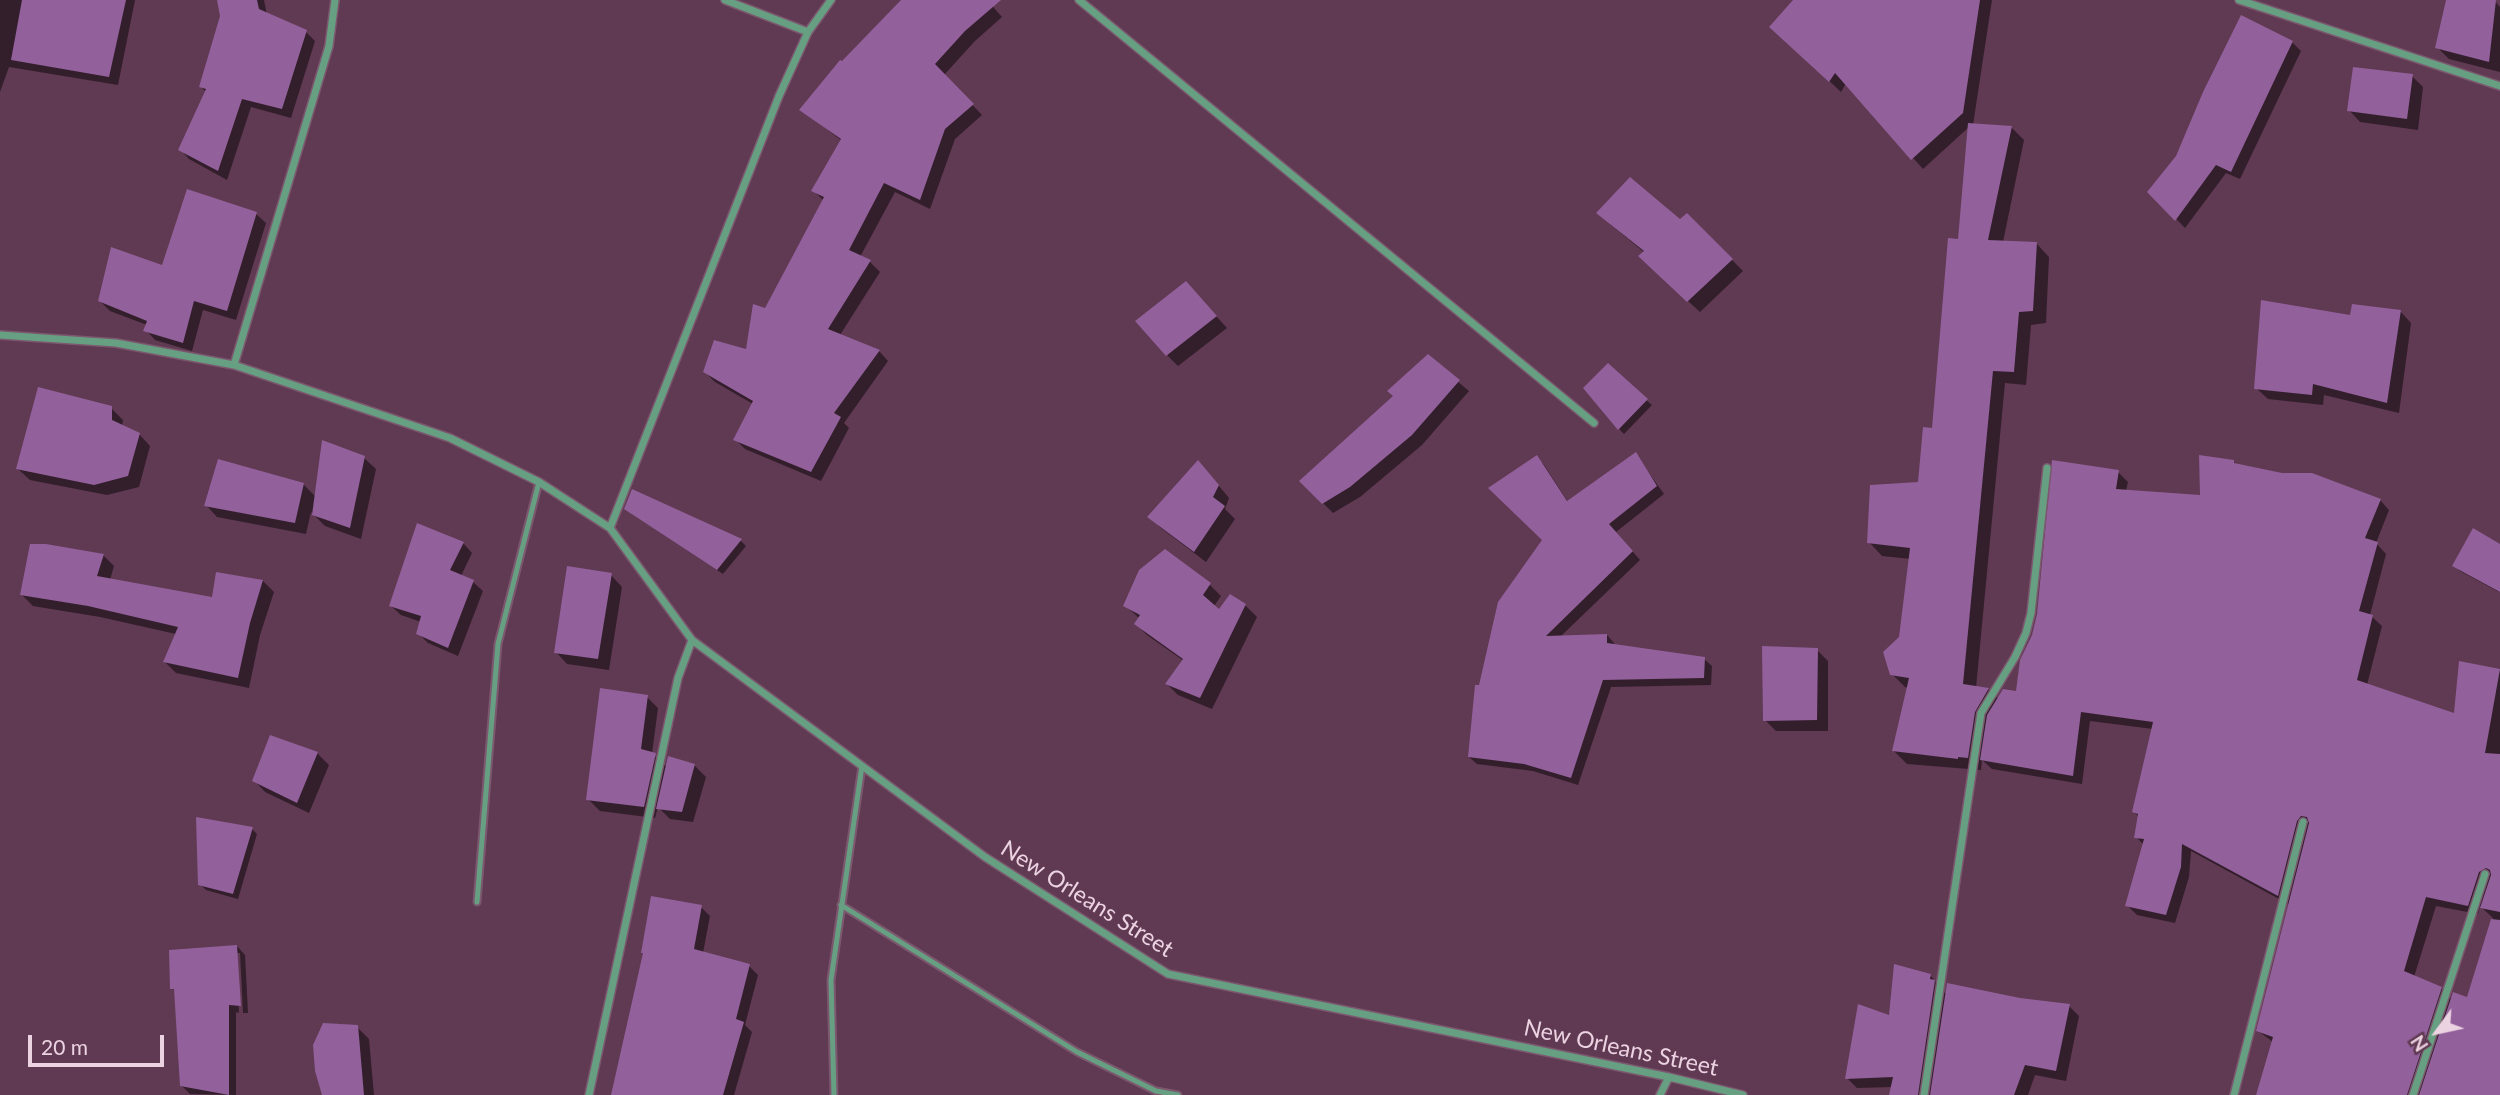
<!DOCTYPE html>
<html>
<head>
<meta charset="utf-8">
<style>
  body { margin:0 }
  #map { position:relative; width:2500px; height:1095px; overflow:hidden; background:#603952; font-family:Lato,sans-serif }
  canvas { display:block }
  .north { position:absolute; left:2402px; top:997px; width:70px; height:70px; -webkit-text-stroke:5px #603952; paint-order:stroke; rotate:237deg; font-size:19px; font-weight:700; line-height:28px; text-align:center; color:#ecd3e2 }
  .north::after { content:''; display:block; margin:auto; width:24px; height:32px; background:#ecd3e2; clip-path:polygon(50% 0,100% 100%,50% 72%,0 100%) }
  .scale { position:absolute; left:28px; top:1035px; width:136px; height:32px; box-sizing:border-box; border:4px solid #ecd3e2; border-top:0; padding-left:9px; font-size:21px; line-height:24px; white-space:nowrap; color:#ecd3e2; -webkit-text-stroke:5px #603952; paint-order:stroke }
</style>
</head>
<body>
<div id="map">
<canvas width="2500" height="1095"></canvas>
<div class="north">N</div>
<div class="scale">20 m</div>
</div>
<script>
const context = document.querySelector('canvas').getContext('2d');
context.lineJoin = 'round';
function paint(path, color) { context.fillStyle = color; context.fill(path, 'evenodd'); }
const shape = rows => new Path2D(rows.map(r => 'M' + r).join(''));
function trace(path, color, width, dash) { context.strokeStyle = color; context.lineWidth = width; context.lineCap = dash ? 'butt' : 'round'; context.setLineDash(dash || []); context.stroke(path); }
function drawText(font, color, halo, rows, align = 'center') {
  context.font = font + ' Lato,sans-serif'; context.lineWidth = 7; context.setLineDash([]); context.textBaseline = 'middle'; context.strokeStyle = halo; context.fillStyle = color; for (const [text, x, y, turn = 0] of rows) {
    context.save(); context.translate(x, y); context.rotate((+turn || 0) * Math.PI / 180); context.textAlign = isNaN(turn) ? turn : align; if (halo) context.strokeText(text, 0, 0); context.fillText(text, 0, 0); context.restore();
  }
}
paint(shape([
  [0,0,135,0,118,85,9,67,0,92],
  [219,0,264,0,267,15,306,32,315,41,291,118,251,107,227,180,189,159,180,149,206,92,201,87,221,17],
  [903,0,987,0,1002,17,975,41,944,75,982,115,955,139,930,209,895,192,860,257,870,262,880,272,840,335,879,351,888,361,844,423,849,428,821,481,745,449,735,439,753,404,715,382,705,372,747,351,824,201,813,190,842,141,802,110],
  [1796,0,1992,0,1973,125,2011,127,2024,140,2003,242,2036,243,2049,257,2046,323,2031,325,2026,385,2005,383,1976,688,1988,689,1999,699,2017,693,2118,472,2128,482,2126,491,2202,496,2234,462,2237,465,2380,500,2389,510,2376,543,2386,554,2370,615,2382,626,2367,685,2455,716,2460,663,2500,671,2500,1095,2257,1095,2273,1042,2258,1031,2290,905,2191,851,2189,877,2175,923,2137,915,2127,905,2144,845,2136,837,2139,817,2134,812,2153,729,2090,721,2082,784,1992,769,1982,760,1981,770,1907,764,1894,751,1908,688,1905,687,1892,674,1901,638,1911,559,1882,556,1869,542,1919,484,1934,430,1960,241,1969,127,1923,169,1846,83,1841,92,1782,37],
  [2436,906,2478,914,2480,906,2493,918,2468,1000,2452,1000,2441,988,2414,977],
  [2448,0,2494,0,2500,7,2500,72,2449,59,2437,47],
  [2292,42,2301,51,2240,179,2226,173,2185,228,2149,191],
  [2412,76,2423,87,2418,130,2360,122,2349,110],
  [256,214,266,223,236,320,203,310,192,351,155,340,146,330,147,325,110,311,100,301],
  [1687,215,1743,271,1700,312,1652,268,1645,253,1610,224,1680,221],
  [1197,295,1227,328,1178,366,1167,355],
  [2400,311,2411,323,2399,413,2324,395,2323,405,2268,399,2256,388,2351,317],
  [1428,357,1469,391,1422,445,1360,497,1333,513,1301,481,1395,396],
  [1646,400,1652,405,1624,434,1619,429],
  [111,408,123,420,122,427,139,434,150,446,139,487,107,495,30,480,18,469],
  [1636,455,1664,494,1616,532,1640,560,1560,637,1607,635,1614,643,1614,646,1704,659,1712,666,1711,685,1611,687,1578,785,1533,771,1477,764,1469,757,1480,687,1544,540,1537,457,1544,465,1568,502],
  [364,458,376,469,361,539,325,526,311,512,306,534,217,517,206,505,304,485,316,497],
  [1209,474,1229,498,1225,509,1235,519,1206,562,1161,528,1150,517],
  [633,491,741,541,746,546,723,574,632,514],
  [463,543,472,553,461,576,473,582,483,591,458,656,428,643,418,633,421,622,401,615,391,606],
  [2500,547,2499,592,2460,571,2454,566],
  [103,555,114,566,110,580,213,599,217,574,263,581,274,592,260,635,249,688,176,673,165,662,176,634,100,617,33,606,22,595],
  [611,575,622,587,609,670,567,664,556,652],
  [1210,585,1221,596,1214,606,1220,611,1230,596,1245,605,1257,617,1212,709,1178,695,1167,684,1184,661,1147,635,1136,624,1140,619,1125,605],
  [1817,650,1828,661,1828,731,1776,731,1765,720],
  [647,697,658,708,652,754,667,767,694,765,706,777,693,822,670,819,658,807,655,818,600,811,588,799],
  [317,753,329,765,309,813,265,792,254,780],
  [252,829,257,834,238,899,206,890,200,884],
  [701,907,710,916,703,953,749,966,758,975,745,1025,752,1032,734,1095,613,1095],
  [237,946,245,955,248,1013,243,1013,240,953,236,953,239,1013,236,1012,236,1095,190,1094,181,1085,176,992,172,988],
  [1930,975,1947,995,2020,1000,2069,1006,2079,1016,2066,1081,2035,1075,2028,1095,1891,1095,1893,1087,1857,1088,1847,1078,1891,1017],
  [357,1027,369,1039,374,1095,324,1095]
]), '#0007');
paint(shape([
  [22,0,126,0,109,77,11,60],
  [217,0,257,0,259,9,307,30,282,109,242,99,218,171,178,150,206,89,199,87,220,16],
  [901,0,1001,0,965,31,935,64,974,104,945,129,920,200,884,183,849,250,871,260,828,329,880,350,834,413,841,417,811,472,733,440,753,401,703,372,714,340,746,349,753,304,765,308,824,197,811,191,841,139,799,110,840,60,842,61],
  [1793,0,1980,0,1963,113,1911,160,1835,73,1829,82,1769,27],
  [2446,0,2496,0,2489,62,2435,48],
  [2241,15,2293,41,2231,172,2216,165,2175,221,2147,192,2176,156,2203,92],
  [2353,67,2413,74,2407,119,2347,111],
  [1968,123,2012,126,1988,240,2037,242,2033,311,2019,312,2014,372,1993,371,1963,684,1989,688,1975,712,1968,758,1958,757,1958,759,1892,751,1909,678,1890,675,1883,652,1899,637,1910,548,1867,543,1870,485,1918,482,1923,427,1932,428,1948,238,1958,239],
  [1630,177,1680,219,1687,213,1733,259,1687,302,1638,256,1644,251,1596,213],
  [187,189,257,212,227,311,194,301,183,343,143,331,147,321,98,301,111,247,162,265],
  [1186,281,1217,316,1166,356,1135,321],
  [2261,300,2350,315,2352,304,2401,310,2387,403,2313,384,2312,395,2254,389],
  [1428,354,1460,380,1412,435,1350,487,1322,504,1299,481,1393,396,1387,391],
  [1608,363,1648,399,1618,430,1583,388],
  [38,387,112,406,112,420,140,433,128,476,94,485,16,469],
  [322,440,365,456,350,528,312,515],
  [1636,452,1657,486,1609,524,1633,551,1546,636,1607,634,1607,643,1705,657,1704,678,1603,680,1571,778,1524,764,1468,757,1475,685,1479,685,1498,602,1542,540,1488,488,1537,455,1567,501],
  [2199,455,2234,460,2234,463,2282,473,2312,473,2381,499,2365,538,2378,542,2359,611,2373,615,2357,680,2454,713,2459,661,2500,669,2485,753,2500,754,2500,912,2480,908,2491,875,2490,870,2486,868,2479,872,2468,906,2426,897,2404,971,2442,987,2407,1095,2256,1095,2273,1037,2256,1031,2309,823,2307,817,2301,816,2297,821,2278,896,2182,844,2181,867,2166,915,2125,906,2144,839,2134,838,2138,814,2132,812,2153,722,2081,712,2073,776,1980,760,1987,715,2003,689,2016,691,2020,660,2032,635,2037,614,2052,460,2119,470,2116,489,2200,495],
  [218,459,304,483,295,523,204,506],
  [1198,460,1219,485,1213,497,1225,506,1194,552,1147,517],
  [632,489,742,539,717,570,624,509],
  [417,523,464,542,450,570,474,580,448,648,416,634,421,616,389,606],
  [2473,528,2500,544,2500,592,2452,566],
  [30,544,46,544,104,554,97,576,212,597,216,572,263,580,250,623,238,678,163,662,178,627,88,606,20,595],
  [1165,549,1211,583,1203,595,1219,609,1230,594,1246,604,1200,698,1165,684,1183,659,1134,624,1140,615,1123,606,1139,570],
  [567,566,612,573,598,659,554,653],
  [1762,646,1818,648,1817,720,1763,721],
  [600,688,648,695,641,749,656,753,644,807,586,800],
  [270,735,318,752,297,803,252,781],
  [668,756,695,764,682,812,656,809],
  [196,817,253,827,233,894,198,885],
  [651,896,702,905,694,949,750,964,736,1019,744,1022,723,1095,611,1095,643,953,641,953],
  [2491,919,2500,920,2500,1095,2419,1095,2453,992,2467,997],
  [237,945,241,1006,229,1005,229,1095,180,1086,174,989,170,989,169,950],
  [1894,964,1931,974,1930,979,1935,980,1918,1095,1889,1095,1893,1077,1845,1079,1858,1004,1889,1015],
  [1947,983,2020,998,2070,1004,2056,1071,2025,1065,2014,1095,1930,1095],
  [323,1023,358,1025,364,1095,322,1095,315,1071,313,1045]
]), '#92609b');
const lane = shape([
  [477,902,498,644,539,482],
  [841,905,1077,1052,1156,1091,1178,1095],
  [834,1095,831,980,862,766]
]);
const street = shape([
  [725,0,808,32],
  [1079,0,1594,423],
  [2239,0,2500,86],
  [0,335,116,343,234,365,450,438,539,482,610,528,692,640,985,857,1168,974,1669,1077,1743,1095],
  [234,365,329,46,335,0],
  [610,528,779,96,808,32,831,0],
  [589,1095,678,678,692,640],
  [1660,1095,1669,1077],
  [1924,1095,1981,713,2015,657,2026,633,2031,613,2047,468],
  [2234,1095,2303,822],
  [2413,1095,2485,874]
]);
trace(lane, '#7c586f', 9);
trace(street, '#7c586f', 10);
trace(lane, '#669f82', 5);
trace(street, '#669f82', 7);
drawText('23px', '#ecd3e2', '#603952', [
  ["New Orleans Street",1087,899,32],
  ["New Orleans Street",1621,1048,12]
]);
</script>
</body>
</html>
